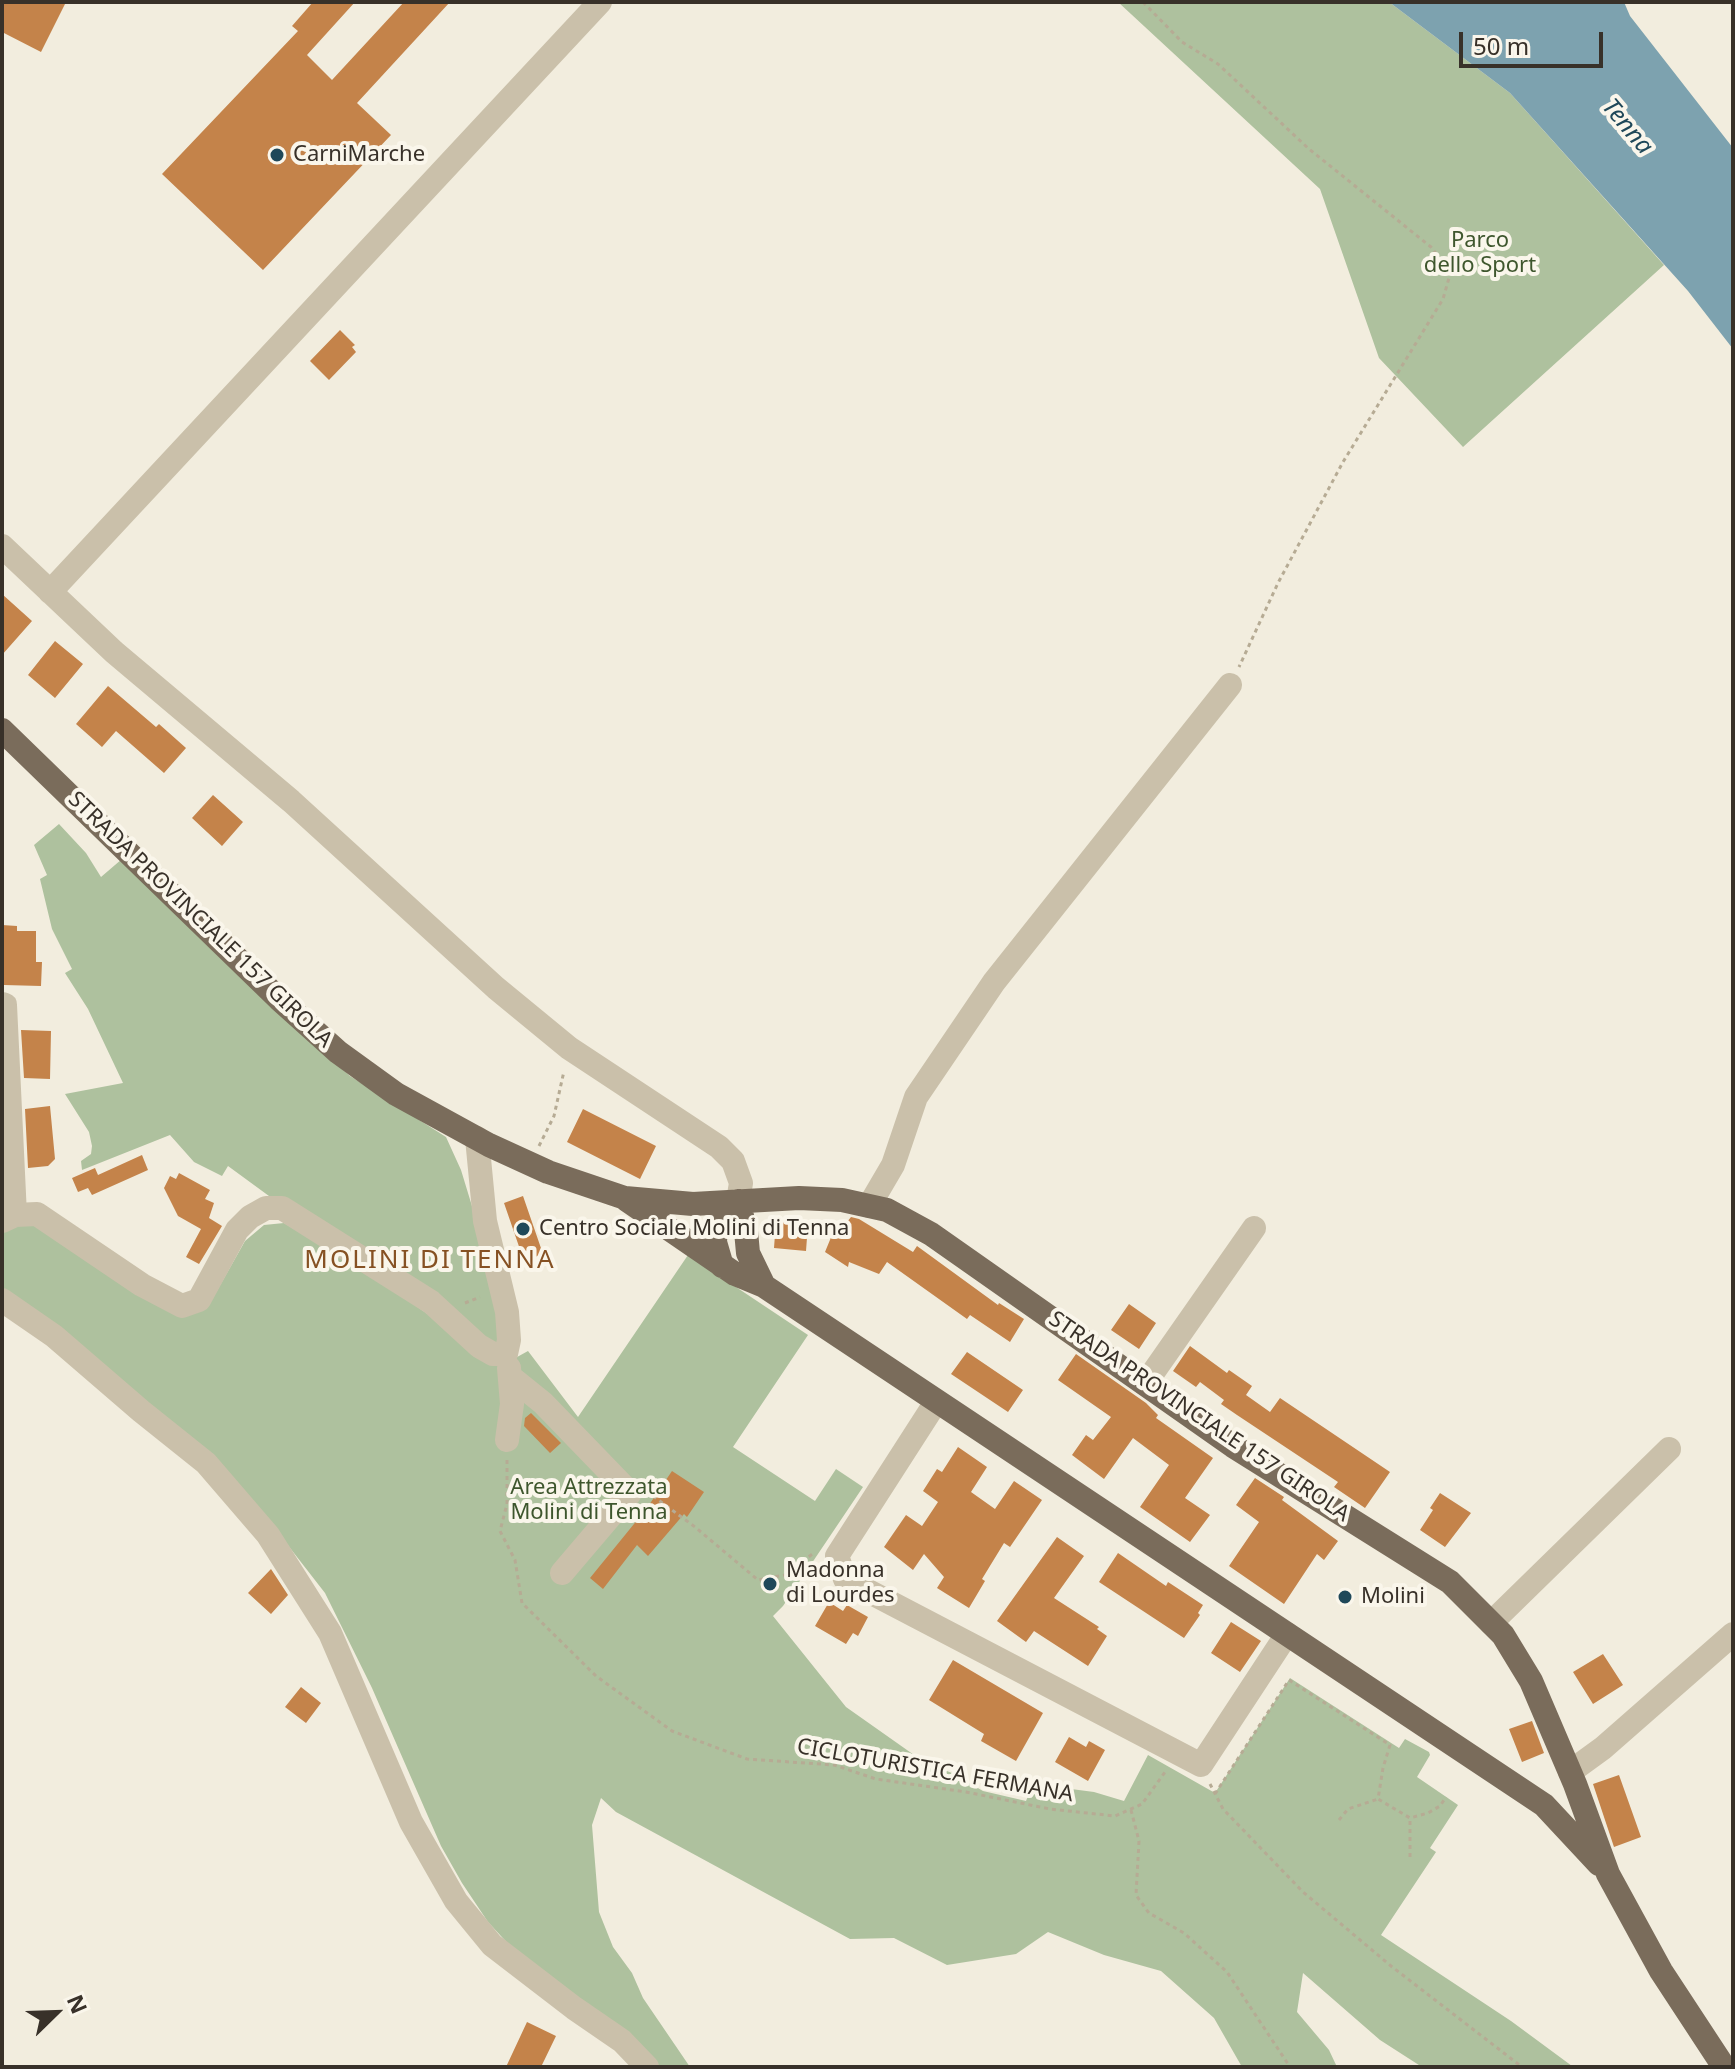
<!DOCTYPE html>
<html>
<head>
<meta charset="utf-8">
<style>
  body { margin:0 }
  #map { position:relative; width:1735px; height:2069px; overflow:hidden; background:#f2edde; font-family:"Noto Sans",sans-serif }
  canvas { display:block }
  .frame { position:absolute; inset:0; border:4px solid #383129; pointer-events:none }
  .north { position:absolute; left:16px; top:1973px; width:80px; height:80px; -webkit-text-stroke:6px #faf6eb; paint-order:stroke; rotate:67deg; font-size:22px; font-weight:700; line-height:32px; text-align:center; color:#383129 }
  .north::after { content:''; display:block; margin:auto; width:28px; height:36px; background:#383129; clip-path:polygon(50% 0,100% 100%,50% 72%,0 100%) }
  .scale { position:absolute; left:1459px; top:32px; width:144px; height:36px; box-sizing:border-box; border:4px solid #383129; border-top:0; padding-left:10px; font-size:24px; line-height:28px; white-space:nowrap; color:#383129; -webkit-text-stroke:6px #faf6eb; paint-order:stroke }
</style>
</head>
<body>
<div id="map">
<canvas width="1735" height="2069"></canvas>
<div class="frame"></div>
<div class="north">N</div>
<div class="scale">50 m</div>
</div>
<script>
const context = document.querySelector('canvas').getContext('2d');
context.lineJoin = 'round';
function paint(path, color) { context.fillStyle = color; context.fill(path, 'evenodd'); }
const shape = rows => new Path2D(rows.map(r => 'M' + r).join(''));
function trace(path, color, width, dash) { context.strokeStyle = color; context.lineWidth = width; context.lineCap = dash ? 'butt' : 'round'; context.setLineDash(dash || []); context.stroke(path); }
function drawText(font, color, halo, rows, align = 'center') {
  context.font = font + ' "Noto Sans",sans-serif'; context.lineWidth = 8; context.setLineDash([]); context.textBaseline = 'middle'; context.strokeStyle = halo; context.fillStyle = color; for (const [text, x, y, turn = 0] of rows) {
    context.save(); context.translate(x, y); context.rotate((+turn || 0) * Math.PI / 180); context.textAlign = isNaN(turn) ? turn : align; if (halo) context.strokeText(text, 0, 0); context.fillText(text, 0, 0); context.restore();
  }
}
paint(shape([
  [1118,2,1389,2,1510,93,1664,265,1463,447,1379,358,1320,189],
  [59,824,86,853,101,877,122,859,242,979,350,1076,446,1137,461,1170,496,1285,500,1347,284,1207,228,1166,222,1176,194,1162,170,1135,82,1170,81,1161,91,1154,92,1146,89,1132,65,1094,123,1083,88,1009,65,973,72,969,52,929,40,879,47,875,34,845],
  [28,1218,141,1285,210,1303,245,1241,264,1225,284,1223,373,1276,498,1363,499,1367,528,1351,578,1417,688,1255,808,1335,733,1447,815,1501,836,1469,863,1487,783,1606,773,1616,846,1707,924,1762,952,1773,983,1791,1026,1801,1033,1784,1094,1792,1124,1801,1148,1755,1215,1793,1290,1678,1399,1748,1405,1739,1429,1752,1430,1755,1417,1777,1458,1805,1430,1848,1436,1852,1381,1935,1511,2021,1572,2066,1422,2067,1380,2040,1303,1973,1297,2012,1329,2050,1337,2067,1242,2067,1214,2018,1161,1971,1104,1955,1048,1932,1016,1954,947,1965,894,1938,850,1939,616,1812,601,1798,592,1825,599,1912,613,1947,632,1973,643,1998,690,2067,659,2067,639,2047,512,1948,488,1922,462,1883,441,1846,372,1688,325,1593,283,1539,2,1295,2,1226]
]), '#aec19e');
paint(shape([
  [1389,2,1624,2,1630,16,1733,148,1733,349,1688,291,1510,93]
]), '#7da2af');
paint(shape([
  [2,2,66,2,41,52,2,32],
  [313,2,355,2,307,55,332,80,404,2,450,2,357,103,391,135,263,270,162,174,298,31,292,26],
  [340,330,355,345,352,347,356,352,329,380,310,361],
  [2,594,32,621,2,655],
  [55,641,83,664,55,698,28,675],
  [108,686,156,727,159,724,186,748,164,773,116,731,102,747,76,724],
  [213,795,243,822,222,846,192,818],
  [2,925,17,926,17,931,36,931,36,962,42,962,41,986,4,985],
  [21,1030,51,1031,50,1079,24,1078],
  [50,1106,55,1159,48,1166,28,1168,25,1109],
  [583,1109,656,1146,640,1179,567,1142],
  [142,1155,148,1170,92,1195,88,1188,78,1192,72,1178,95,1168,98,1175],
  [179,1173,210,1190,205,1199,214,1203,209,1218,222,1226,199,1264,186,1257,201,1229,178,1216,164,1188,170,1176,176,1179],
  [523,1196,543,1254,524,1261,504,1203],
  [851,1217,859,1219,913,1252,917,1246,998,1305,999,1303,1024,1319,1010,1342,970,1315,967,1319,887,1262,879,1274,849,1262,848,1267,825,1252,832,1235,836,1236],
  [776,1221,808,1224,806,1251,774,1248],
  [1129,1304,1156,1323,1139,1349,1111,1330],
  [1190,1346,1227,1373,1229,1370,1252,1386,1246,1395,1270,1412,1280,1398,1390,1472,1365,1508,1334,1487,1338,1482,1237,1415,1221,1404,1224,1400,1200,1382,1196,1387,1173,1371],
  [967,1352,1023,1390,1008,1412,951,1374],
  [1076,1354,1146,1403,1158,1415,1156,1418,1213,1458,1185,1498,1210,1515,1190,1542,1140,1507,1169,1465,1133,1438,1104,1479,1072,1455,1086,1435,1093,1440,1111,1417,1058,1380],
  [531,1413,561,1443,550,1453,524,1426,525,1418],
  [958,1447,987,1467,971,1492,995,1509,1014,1481,1042,1500,1010,1547,1004,1543,982,1579,985,1581,969,1608,937,1588,944,1577,924,1554,913,1570,884,1547,906,1515,922,1526,938,1502,923,1491,937,1469,942,1472],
  [672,1471,704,1492,687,1517,684,1514,648,1556,637,1545,603,1589,590,1578,647,1508],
  [1255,1478,1284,1497,1282,1500,1338,1541,1324,1560,1317,1554,1284,1604,1229,1566,1259,1522,1236,1505],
  [1440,1493,1471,1513,1445,1547,1420,1530,1433,1510,1430,1508],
  [1057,1537,1084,1556,1054,1598,1099,1627,1097,1629,1107,1636,1088,1666,1034,1631,1026,1642,997,1621],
  [1118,1553,1166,1586,1168,1582,1203,1605,1198,1613,1200,1615,1184,1638,1099,1582],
  [271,1569,288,1595,271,1614,248,1593],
  [829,1602,843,1611,847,1605,868,1617,858,1636,853,1633,846,1644,815,1626],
  [1231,1622,1261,1641,1240,1672,1211,1653],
  [1603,1654,1623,1685,1593,1704,1573,1672],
  [953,1660,1043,1713,1016,1761,981,1741,984,1734,929,1700],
  [301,1687,321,1703,306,1723,285,1707],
  [1532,1721,1544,1753,1522,1762,1509,1729],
  [1069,1737,1086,1747,1089,1741,1105,1750,1088,1781,1055,1762],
  [1619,1775,1641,1837,1614,1847,1593,1784],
  [527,2022,556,2036,541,2067,506,2067]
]), '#c4834a');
trace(shape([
  [1143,2,1182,42,1218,64,1309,149,1431,247,1443,263,1449,278,1443,299,1343,462,1278,583,1239,667],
  [539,1146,554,1116,564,1071],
  [465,1303,480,1297],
  [507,1460,507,1504,500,1531,515,1560,522,1603,596,1676,672,1731,747,1759,834,1765,876,1779,966,1792,1050,1809,1115,1816,1142,1804,1165,1772],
  [653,1496,695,1527,758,1580,785,1575,815,1552],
  [1210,1784,1223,1809,1303,1892,1391,1966,1522,2067],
  [1215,1794,1289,1680,1390,1745,1383,1768,1378,1799,1410,1818,1428,1813,1440,1806,1446,1797],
  [1131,1810,1139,1841,1136,1895,1149,1913,1184,1933,1227,1972,1290,2067],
  [1339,1820,1348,1809,1378,1799],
  [1410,1857,1410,1818]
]), '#b6ab94', 3, [4, 4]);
trace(shape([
  [2,546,114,652,291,801,496,988,569,1048,719,1147,733,1161,741,1183,738,1201],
  [50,592,600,2],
  [2,1004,5,1005,15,1215,2,1221],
  [869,1206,893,1165,916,1097,994,982,1230,685],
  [15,1215,37,1214,142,1285,182,1306,199,1300,237,1230,250,1217,266,1208,282,1208,431,1302,479,1346,493,1354,506,1354,509,1340,507,1312,485,1221,477,1138],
  [2,1300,54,1336,141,1411,206,1463,268,1535,330,1633,411,1822,456,1901,492,1945,574,2008,622,2041,647,2067],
  [512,1378,543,1403,630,1493,562,1573],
  [1145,1384,1254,1228],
  [936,1402,837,1556,845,1579,1201,1765,1287,1634],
  [507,1440,512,1404,509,1368],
  [1491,1623,1669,1449],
  [1570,1772,1603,1748,1733,1634]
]), '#cac0aa', 24);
trace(shape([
  [2,730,279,999,338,1052,396,1094,489,1145,548,1172,625,1198,693,1204,799,1198,842,1200,887,1210,931,1234,1233,1446,1450,1582,1503,1635,1531,1681,1575,1784,1608,1874,1661,1971,1724,2067],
  [627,1200,735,1274,764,1286,1544,1805,1599,1864],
  [738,1201,746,1231,748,1253,764,1286],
  [722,1266,715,1242,716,1227,722,1214,738,1201]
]), '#7a6c5b', 24);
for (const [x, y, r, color] of [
  [277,155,8,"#1f4859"],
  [523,1229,8,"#1f4859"],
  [770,1584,8,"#1f4859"],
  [1345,1597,8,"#1f4859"]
]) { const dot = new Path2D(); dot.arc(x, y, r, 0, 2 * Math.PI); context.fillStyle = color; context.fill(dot); trace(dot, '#faf6eb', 3); }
drawText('22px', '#383129', '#faf6eb', [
  ["CarniMarche",293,155],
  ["Centro Sociale Molini di Tenna",539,1229],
  ["Madonna",786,1571],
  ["di Lourdes",786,1596],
  ["Molini",1361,1597]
], 'left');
drawText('22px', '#3e562d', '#faf6eb', [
  ["Parco",1480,241],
  ["dello Sport",1480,266],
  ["Area Attrezzata",589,1488],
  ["Molini di Tenna",589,1513]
]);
drawText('22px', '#383129', '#faf6eb', [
  ["STRADA PROVINCIALE 157 GIROLA",200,920,44],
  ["STRADA PROVINCIALE 157 GIROLA",1199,1417,34],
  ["CICLOTURISTICA FERMANA",935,1771,10]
]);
drawText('italic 24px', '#1f4859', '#faf6eb', [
  ["Tenna",1627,127,50]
]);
context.letterSpacing = '2px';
drawText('26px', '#865123', '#faf6eb', [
  ["MOLINI DI TENNA",430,1261]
]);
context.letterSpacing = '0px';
</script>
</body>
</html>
